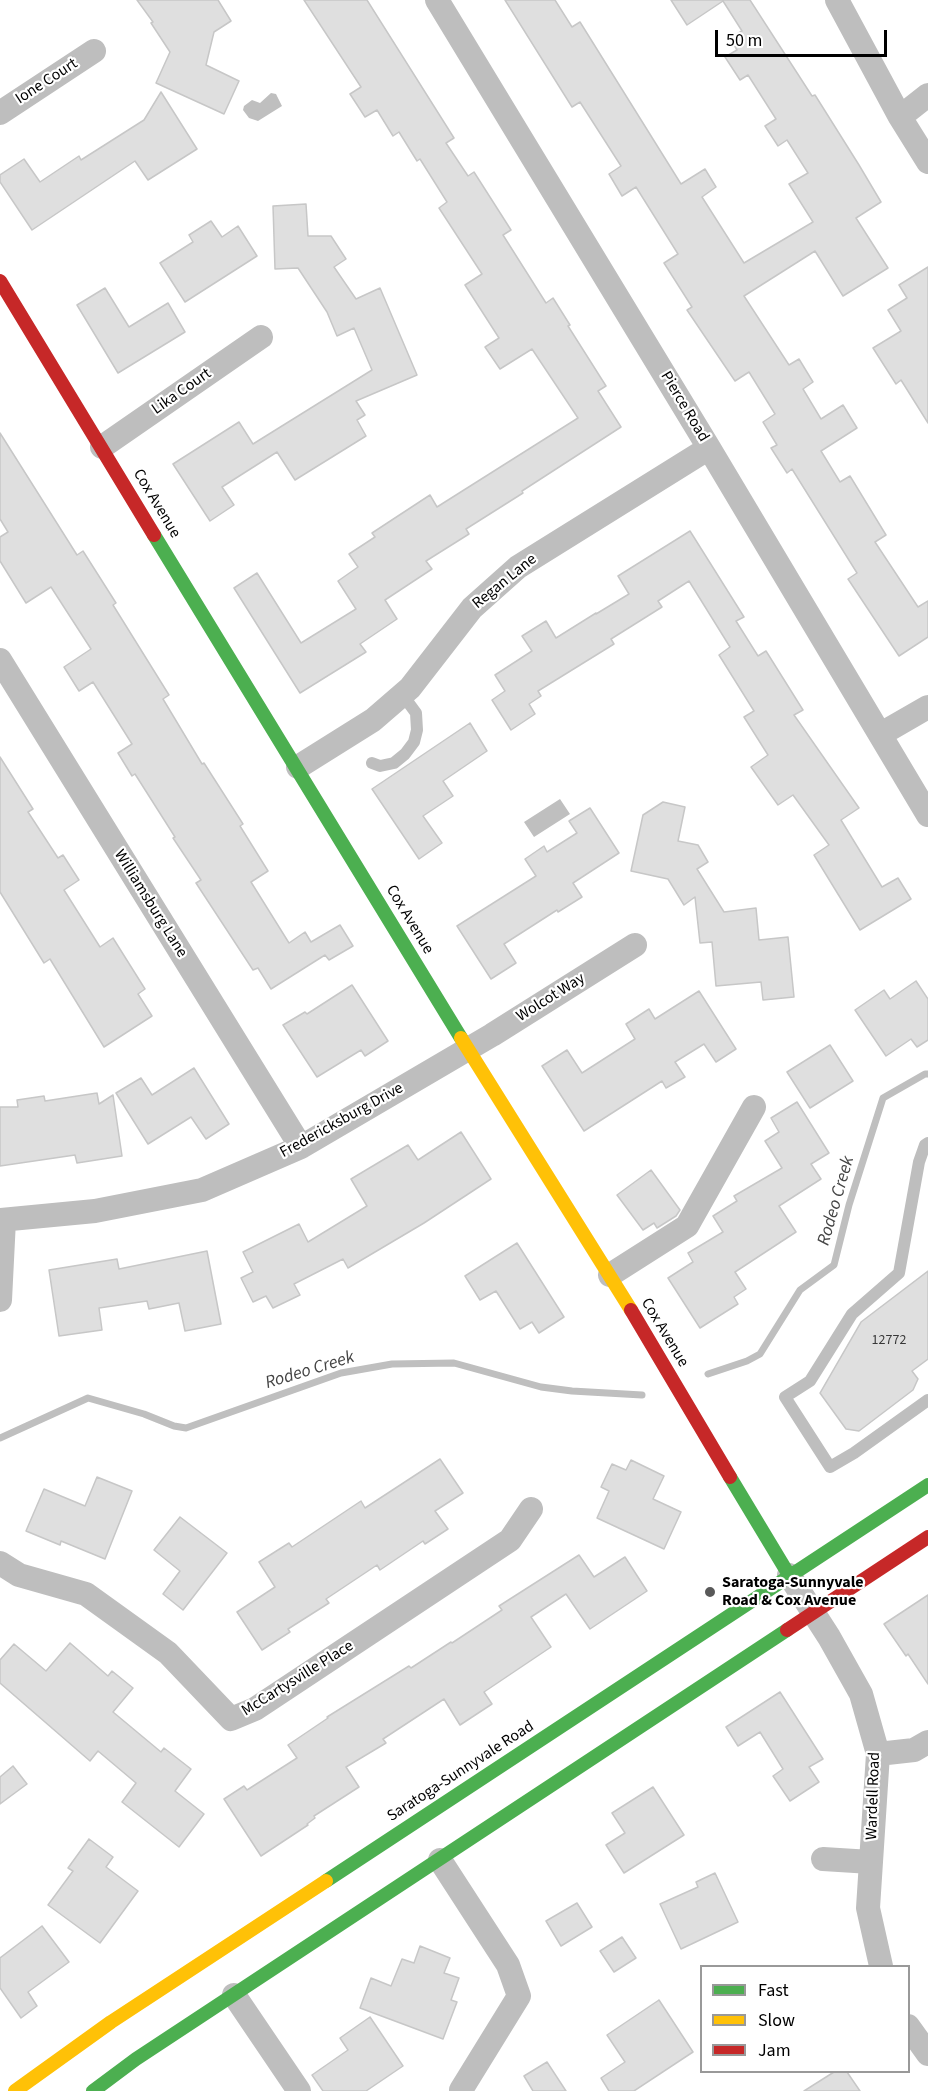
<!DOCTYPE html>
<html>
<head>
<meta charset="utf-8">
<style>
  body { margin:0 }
  #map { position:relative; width:928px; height:2091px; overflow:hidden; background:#fff; font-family:"Source Sans 3",sans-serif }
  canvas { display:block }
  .legend { position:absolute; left:700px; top:1965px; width:210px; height:108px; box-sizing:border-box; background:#fff; border:2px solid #999; margin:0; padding:8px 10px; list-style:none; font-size:18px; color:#000 }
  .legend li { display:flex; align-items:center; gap:12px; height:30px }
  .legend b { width:30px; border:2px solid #999 }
  .scale { position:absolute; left:715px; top:30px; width:172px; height:27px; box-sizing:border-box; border:3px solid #000; border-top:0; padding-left:8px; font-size:18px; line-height:21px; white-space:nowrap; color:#000; -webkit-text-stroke:4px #fff; paint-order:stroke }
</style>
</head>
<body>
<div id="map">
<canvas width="928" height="2091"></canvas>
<ul class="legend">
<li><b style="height:8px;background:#4caf50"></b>Fast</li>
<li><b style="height:8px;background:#ffc107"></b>Slow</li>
<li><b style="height:8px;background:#c62828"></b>Jam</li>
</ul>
<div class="scale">50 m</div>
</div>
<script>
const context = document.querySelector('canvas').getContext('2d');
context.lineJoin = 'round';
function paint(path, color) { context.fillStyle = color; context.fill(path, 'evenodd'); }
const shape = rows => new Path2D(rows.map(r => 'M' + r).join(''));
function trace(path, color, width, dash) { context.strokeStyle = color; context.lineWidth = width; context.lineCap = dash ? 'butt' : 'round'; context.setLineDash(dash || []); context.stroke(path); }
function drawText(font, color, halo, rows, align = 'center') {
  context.font = font + ' "Source Sans 3",sans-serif'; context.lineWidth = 4.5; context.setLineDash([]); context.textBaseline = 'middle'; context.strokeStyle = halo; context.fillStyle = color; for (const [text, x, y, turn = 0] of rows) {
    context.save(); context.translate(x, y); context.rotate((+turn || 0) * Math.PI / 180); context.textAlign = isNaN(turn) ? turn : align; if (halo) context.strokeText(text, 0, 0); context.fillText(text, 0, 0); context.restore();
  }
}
paint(shape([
  [271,93,276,94,282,106,258,121,249,118,243,110,244,106,252,100,260,103],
  [560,799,570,814,534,837,524,822]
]), '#bfbfbf');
trace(shape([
  [708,1374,747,1361,760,1354,800,1290,834,1265,849,1205,883,1098,925,1074,928,1074],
  [0,1438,88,1398,144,1414,174,1426,186,1428,341,1373,392,1364,454,1363,541,1387,572,1391,642,1395]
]), '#bfbfbf', 7);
const building = shape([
  [137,0,218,0,231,21,214,32,206,65,239,81,224,114,156,83,170,52,151,23,153,22,137,0],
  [304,0,367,0,454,138,446,143,468,176,474,172,511,230,503,235,546,303,553,298,570,325,568,326,606,386,598,391,621,427,522,491,523,493,466,529,469,534,426,561,432,569,385,600,397,619,360,644,366,652,300,693,234,588,257,573,301,643,356,609,338,581,358,567,349,554,375,537,372,533,430,495,437,507,578,418,532,349,500,369,485,347,499,338,465,285,482,274,439,208,447,202,420,159,417,161,399,132,393,136,377,110,365,117,350,94,361,87,304,0],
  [505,0,555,0,572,27,580,22,681,184,705,169,716,187,702,197,744,263,813,222,789,184,808,173,787,140,778,146,765,126,776,119,748,75,740,80,725,57,737,50,730,38,742,31,723,1,687,25,671,0,750,0,812,96,815,95,859,165,881,202,856,218,888,268,843,296,815,251,744,296,789,365,799,359,813,382,803,389,821,419,843,405,857,428,821,451,840,482,850,476,886,535,875,542,918,607,928,601,928,637,899,656,848,579,857,573,792,469,787,473,771,448,777,445,763,422,775,414,749,372,735,381,687,310,692,307,664,263,678,254,636,187,622,196,609,174,621,166,580,102,572,107,505,0],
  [161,92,197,149,148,180,135,161,32,230,0,182,0,175,24,159,40,182,79,156,81,160,144,120,161,92],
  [306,204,308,236,331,236,346,259,334,267,356,299,380,288,417,375,356,401,365,415,357,420,366,436,295,480,277,452,222,487,234,505,210,521,173,464,239,422,253,444,372,370,354,328,337,336,327,312,298,268,275,269,273,206,306,204],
  [211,221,222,237,238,226,257,256,185,302,160,263,193,242,189,235,211,221],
  [928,267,928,423,901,380,896,384,873,348,901,331,888,310,907,298,899,285,928,267],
  [105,288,129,327,168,303,185,332,118,373,77,305,105,288],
  [0,433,77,555,83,551,116,603,113,605,169,695,163,699,202,764,204,763,243,824,240,826,268,871,251,882,289,943,305,932,311,942,340,925,353,946,329,960,325,955,271,989,258,968,253,970,196,883,201,880,173,838,175,837,135,774,132,776,118,753,132,744,93,682,79,691,64,667,91,649,51,587,26,603,0,561,0,537,8,532,0,519,0,433],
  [690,531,744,617,736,621,758,656,766,651,803,710,794,715,859,808,841,820,882,887,898,878,911,899,860,930,814,855,829,845,793,795,778,805,751,767,768,755,744,717,754,711,719,655,730,647,689,581,658,601,662,607,611,639,614,644,538,691,541,696,529,704,535,714,511,730,492,700,505,691,495,675,532,651,522,636,546,621,556,638,596,613,596,614,629,594,618,576,690,531],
  [470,723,487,751,443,781,453,796,423,816,442,843,419,859,372,789,470,723],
  [0,757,33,809,28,812,58,858,63,855,79,880,64,890,100,947,113,938,145,989,138,994,152,1016,104,1047,50,959,44,963,0,892,0,757],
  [663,802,685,807,678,841,698,845,708,862,697,869,724,912,756,908,759,940,788,937,794,997,763,1000,761,982,716,986,712,942,700,943,695,897,684,905,668,879,631,871,643,815,663,802],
  [590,808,619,853,573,883,582,897,558,912,557,910,504,944,516,963,491,979,457,926,536,876,525,859,544,846,547,852,577,833,569,821,590,808],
  [916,981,928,999,928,1040,917,1047,911,1039,886,1056,855,1010,884,990,890,999,916,981],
  [352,985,388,1041,365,1056,361,1050,317,1077,283,1025,305,1012,307,1014,352,985],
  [699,991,736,1049,716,1062,704,1044,675,1062,685,1077,666,1088,662,1081,584,1131,542,1066,567,1050,582,1073,635,1039,626,1024,649,1009,655,1019,699,991],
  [830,1045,853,1081,810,1108,787,1072,830,1045],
  [194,1068,229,1124,206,1139,191,1117,148,1144,116,1093,141,1078,152,1095,194,1068],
  [97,1093,99,1104,113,1095,122,1156,77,1163,75,1155,0,1166,0,1107,18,1107,17,1100,44,1096,45,1101,97,1093],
  [797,1102,829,1153,811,1164,821,1179,779,1206,796,1232,735,1272,746,1289,734,1297,738,1304,700,1328,668,1278,693,1262,688,1253,723,1232,713,1216,737,1201,734,1196,782,1168,765,1141,779,1132,771,1118,797,1102],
  [461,1132,491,1179,424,1223,348,1268,343,1259,294,1284,300,1295,273,1308,266,1296,253,1302,241,1278,253,1272,243,1252,299,1224,308,1242,367,1206,351,1179,408,1145,418,1160,461,1132],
  [651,1170,680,1210,676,1216,657,1228,654,1223,643,1230,617,1195,651,1170],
  [517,1243,564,1317,539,1333,532,1322,520,1329,496,1291,480,1300,465,1276,517,1243],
  [207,1251,221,1324,185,1331,179,1303,149,1309,147,1301,99,1308,102,1330,59,1336,49,1270,117,1259,119,1269,207,1251],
  [928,1271,928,1359,912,1371,918,1379,913,1390,859,1431,846,1429,820,1393,861,1322,928,1271],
  [440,1459,463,1493,435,1511,448,1529,425,1544,423,1541,380,1570,377,1565,326,1599,329,1603,288,1629,290,1632,262,1650,237,1612,275,1587,259,1562,289,1543,292,1547,361,1501,365,1508,440,1459],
  [631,1460,664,1476,653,1499,681,1512,664,1549,597,1518,609,1491,601,1487,612,1464,626,1470,631,1460],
  [97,1477,132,1491,105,1559,61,1541,60,1545,26,1531,44,1489,85,1506,97,1477],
  [180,1517,227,1553,183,1610,163,1594,180,1571,154,1550,180,1517],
  [579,1555,594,1577,625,1557,647,1591,590,1629,566,1594,531,1617,551,1647,484,1692,492,1704,460,1725,444,1699,383,1739,386,1743,346,1767,359,1787,314,1816,315,1818,307,1824,308,1825,261,1856,224,1799,244,1786,247,1790,297,1758,288,1745,328,1718,327,1717,409,1666,411,1668,451,1642,452,1643,502,1610,499,1606,579,1555],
  [928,1595,928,1684,908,1654,906,1656,884,1624,928,1595],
  [70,1643,108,1676,112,1671,133,1688,113,1712,161,1752,164,1748,191,1769,175,1791,204,1814,179,1847,122,1802,136,1783,98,1751,90,1761,0,1683,0,1660,14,1644,46,1671,70,1643],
  [780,1692,823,1759,809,1767,819,1782,790,1801,773,1776,783,1769,760,1732,738,1746,726,1727,780,1692],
  [13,1766,27,1784,0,1804,0,1777,13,1766],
  [653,1787,684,1835,624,1873,606,1845,625,1833,612,1813,653,1787],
  [89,1839,113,1857,106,1867,138,1891,100,1943,48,1905,73,1871,68,1868,89,1839],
  [715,1873,738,1922,681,1949,660,1904,698,1887,696,1882,715,1873],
  [577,1903,592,1927,561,1946,546,1921,577,1903],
  [42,1926,69,1962,28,1992,37,2006,21,2018,0,1988,0,1958,42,1926],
  [622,1937,636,1958,614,1972,600,1951,622,1937],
  [420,1946,450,1958,444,1973,459,1978,451,2000,457,2002,443,2039,360,2008,371,1978,391,1986,402,1959,414,1963,420,1946],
  [659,2000,693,2052,634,2091,609,2091,601,2078,625,2062,607,2035,659,2000],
  [370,2017,403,2066,366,2091,323,2091,312,2075,348,2050,340,2038,370,2017],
  [547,2062,566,2091,533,2091,524,2076,547,2062],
  [834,2072,847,2072,860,2091,804,2091,834,2072]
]);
paint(building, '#dfdfdf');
trace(building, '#c7c7c7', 1.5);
trace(shape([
  [372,763,380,766,394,763,405,754,414,742,417,730,416,713,402,694],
  [928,1143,925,1145,919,1162,899,1273,852,1314,810,1381,785,1397,830,1467,854,1453,928,1400]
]), '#bebebe', 12);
trace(shape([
  [437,0,709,448,928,815],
  [837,0,900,117,928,162],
  [0,113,94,51],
  [900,117,928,95],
  [102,447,261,337],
  [0,660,301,1147],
  [881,734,928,707],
  [298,767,373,720,410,688,472,608,518,567,709,448],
  [0,1220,95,1211,202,1190,301,1147,492,1035,635,945],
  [610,1275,687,1226,754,1107],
  [0,1300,4,1220],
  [0,1563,19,1575,86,1594,168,1653,231,1719,255,1709,510,1540,531,1509],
  [789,1575,829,1637,861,1694,878,1754,868,1908,881,1966],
  [878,1754,914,1750,928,1742],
  [823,1859,871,1862],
  [440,1860,508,1965,519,1996,461,2090],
  [234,1995,299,2091],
  [908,2026,928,2054]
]), '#bebebe', 24);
trace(shape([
  [154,535,461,1038],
  [730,1477,789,1575],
  [326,1881,928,1485],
  [93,2091,136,2059,787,1630]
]), '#4caf50', 14);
trace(shape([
  [461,1038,631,1310],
  [15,2091,111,2022,326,1881]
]), '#ffc107', 14);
trace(shape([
  [0,281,154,535],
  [631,1310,730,1477],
  [787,1630,928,1537]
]), '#c62828', 14);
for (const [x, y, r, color] of [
  [710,1592,6,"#595959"]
]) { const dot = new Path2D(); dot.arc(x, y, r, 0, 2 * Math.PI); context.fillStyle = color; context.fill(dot); trace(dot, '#fff', 2); }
drawText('14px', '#383838', null, [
  ["12772",889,1341]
]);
drawText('16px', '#000', '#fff', [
  ["Ione Court",47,82,-33],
  ["Lika Court",182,392,-35],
  ["Pierce Road",684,407,59],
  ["Cox Avenue",156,504,59],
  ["Regan Lane",505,582,-39],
  ["Williamsburg Lane",150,904,58],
  ["Cox Avenue",409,920,59],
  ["Wolcot Way",551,998,-32],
  ["Fredericksburg Drive",342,1121,-29],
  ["Cox Avenue",664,1333,59],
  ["McCartysville Place",298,1679,-32],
  ["Saratoga-Sunnyvale Road",461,1772,-33],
  ["Wardell Road",874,1796,-88]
]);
drawText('bold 16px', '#000', '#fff', [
  ["Saratoga-Sunnyvale",722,1583],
  ["Road & Cox Avenue",722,1601]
], 'left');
drawText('italic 18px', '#444', '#fff', [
  ["Rodeo Creek",837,1201,-74],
  ["Rodeo Creek",310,1371,-17]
]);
</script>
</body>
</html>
